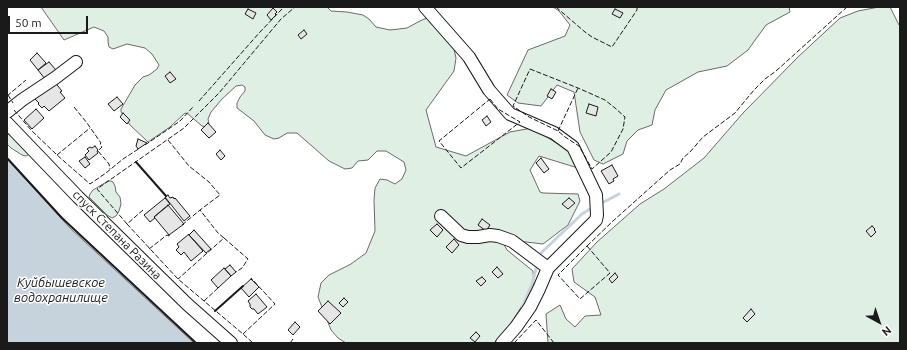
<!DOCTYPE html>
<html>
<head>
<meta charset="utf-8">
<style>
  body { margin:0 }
  #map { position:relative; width:907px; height:350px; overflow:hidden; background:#fff; font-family:Ubuntu,sans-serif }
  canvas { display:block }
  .frame { position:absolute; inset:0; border:8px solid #1a1a1a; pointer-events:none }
  .north { position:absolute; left:859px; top:302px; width:40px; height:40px; -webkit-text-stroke:3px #fff; paint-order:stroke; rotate:140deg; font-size:11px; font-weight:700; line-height:16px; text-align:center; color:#1a1a1a }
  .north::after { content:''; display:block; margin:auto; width:14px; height:18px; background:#1a1a1a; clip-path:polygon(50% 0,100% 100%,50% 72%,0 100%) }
  .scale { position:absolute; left:8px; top:16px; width:80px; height:18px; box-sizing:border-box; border:2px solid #1a1a1a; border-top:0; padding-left:5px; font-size:12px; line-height:14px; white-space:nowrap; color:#1a1a1a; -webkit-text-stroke:3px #fff; paint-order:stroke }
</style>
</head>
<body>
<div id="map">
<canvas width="907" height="350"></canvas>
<div class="frame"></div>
<div class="north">N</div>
<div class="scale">50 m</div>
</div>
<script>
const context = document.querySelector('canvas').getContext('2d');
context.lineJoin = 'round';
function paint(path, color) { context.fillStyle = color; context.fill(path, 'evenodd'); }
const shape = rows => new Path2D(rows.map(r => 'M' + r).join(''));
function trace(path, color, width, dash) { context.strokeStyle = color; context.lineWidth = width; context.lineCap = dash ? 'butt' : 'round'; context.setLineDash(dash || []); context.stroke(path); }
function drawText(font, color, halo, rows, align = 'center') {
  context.font = font + ' Ubuntu,sans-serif'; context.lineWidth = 3; context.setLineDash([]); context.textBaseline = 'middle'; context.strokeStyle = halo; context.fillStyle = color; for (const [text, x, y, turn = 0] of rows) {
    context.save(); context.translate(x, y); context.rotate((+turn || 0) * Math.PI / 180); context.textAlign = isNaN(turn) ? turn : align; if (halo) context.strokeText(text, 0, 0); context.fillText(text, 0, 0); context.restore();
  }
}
const green = shape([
  [41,7,327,7,331,11,347,12,363,15,369,19,376,27,390,30,407,28,420,21,429,17,453,45,456,58,454,71,426,110,436,147,466,156,510,132,532,128,568,150,578,168,539,156,530,170,540,192,543,193,578,194,580,201,568,225,543,244,501,239,507,250,533,271,534,287,508,328,494,343,346,343,338,338,331,330,318,297,321,283,329,275,351,264,366,253,375,231,374,200,375,188,380,179,387,180,395,184,402,179,406,170,404,162,386,151,377,151,368,160,358,161,352,168,345,169,329,161,297,133,287,133,279,138,274,139,265,135,254,121,237,108,237,103,240,97,245,91,245,87,242,85,236,86,222,99,211,112,208,119,209,124,206,127,202,126,188,114,185,113,170,127,148,142,130,125,121,112,121,109,135,85,143,77,149,75,157,69,159,65,152,54,145,48,127,44,113,49,109,47,108,42,108,37,104,31,94,27,64,40,41,7],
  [553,7,789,7,790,12,766,25,748,50,727,66,698,72,666,90,655,110,652,125,638,130,627,141,623,154,603,164,594,160,580,132,574,92,557,85,541,106,518,103,507,95,528,50,565,36,570,25,559,11,553,7],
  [879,7,890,7,899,25,900,25,900,343,548,343,546,314,560,305,566,319,575,327,585,316,601,315,595,297,574,282,572,269,597,242,640,204,664,189,704,158,743,113,798,57,840,18,858,11,879,7],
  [7,134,13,135,29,153,28,155,26,156,22,155,11,148,7,144,7,134],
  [108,181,111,181,113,182,115,186,116,192,120,197,121,204,119,211,116,216,112,218,107,215,89,197,90,194,93,190,108,181]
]);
paint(green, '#e0efe3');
trace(green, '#6a6a6a', 1);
const water = shape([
  [7,159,70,228,194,343,7,343,7,159]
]);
paint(water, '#c6d2dc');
trace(water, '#6a6a6a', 1);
trace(shape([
  [600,204,619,194],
  [541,253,582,214,590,209],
  [522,308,532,284,536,269]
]), '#c6d2dc', 3);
const building = shape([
  [273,8,277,12,275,14,276,15,271,20,267,15,273,8],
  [248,9,256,13,253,19,245,14,248,9],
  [615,9,623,13,620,18,612,14,615,9],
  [304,30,307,34,301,39,298,35,304,30],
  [37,53,46,63,38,70,30,60,37,53],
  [49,62,56,70,45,79,38,70,49,62],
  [170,72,176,79,170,83,165,76,170,72],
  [53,80,62,91,60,92,65,98,49,111,44,106,42,108,38,104,39,103,32,96,53,80],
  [551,89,556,92,552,99,547,96,551,89],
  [117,97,123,104,114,111,108,104,117,97],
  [589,104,598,107,596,116,586,113,589,104],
  [36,109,44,118,32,129,24,120,36,109],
  [123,113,130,120,127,124,120,117,123,113],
  [487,116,491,122,486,126,482,120,487,116],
  [208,123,216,132,209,138,201,130,208,123],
  [138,139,147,143,138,149,136,146,138,139],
  [95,146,98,150,97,151,98,153,89,160,85,155,89,151,87,149,90,147,92,148,95,146],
  [220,150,225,156,221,160,216,154,220,150],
  [85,157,90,164,85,168,79,161,85,157],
  [541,158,549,169,544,173,536,163,541,158],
  [612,165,618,176,613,179,614,181,609,184,601,171,612,165],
  [168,195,170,198,173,197,174,199,175,198,190,216,184,221,165,197,168,195],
  [165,198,170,204,154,217,155,218,150,222,144,215,165,198],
  [569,198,575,203,568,209,562,204,569,198],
  [168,205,184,224,169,235,154,217,168,205],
  [482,219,490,225,486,231,478,225,482,219],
  [437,224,443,230,437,237,430,230,437,224],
  [872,226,875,229,874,230,876,232,871,237,866,231,872,226],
  [194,230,211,249,206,253,189,235,194,230],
  [189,235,203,251,191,261,184,252,181,255,176,250,179,247,177,244,189,234,189,235],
  [454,239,459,245,452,253,446,247,454,239],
  [230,265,236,272,231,276,225,269,230,265],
  [497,267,503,274,498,278,492,272,497,267],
  [224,268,231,276,218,288,211,280,224,268],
  [615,273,618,277,612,283,609,279,615,273],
  [482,277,486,281,481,286,476,281,482,277],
  [251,279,259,287,249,297,241,288,251,279],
  [256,294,267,307,258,314,254,309,252,309,250,307,250,304,248,301,256,294],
  [344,298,348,302,343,307,339,303,344,298],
  [328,301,341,313,330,324,318,311,328,301],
  [751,309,755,314,747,322,743,318,751,309],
  [295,322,300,327,293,335,288,330,295,322],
  [476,332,480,336,475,342,470,338,476,332]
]);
paint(building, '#e6e6e6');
trace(building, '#1a1a1a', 1);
const minor = shape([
  [425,7,469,57,489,90,510,114,554,133,573,147,596,195,597,215,596,220,548,268,539,289,530,307,516,327,502,343],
  [7,112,22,100,55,78,76,62],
  [7,123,78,197,187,304,231,343],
  [441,216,461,235,468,237,478,237,490,235,498,236,512,241,548,268]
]);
trace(minor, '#1a1a1a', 14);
trace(minor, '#fff', 12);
trace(shape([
  [556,7,585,32,592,37,612,47,637,10,637,7],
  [530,69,578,88,605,100,615,108,625,117,623,129,611,152,592,169,579,146,565,137,558,131,529,117,513,106,530,69],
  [8,95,13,103],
  [7,96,26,80],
  [490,99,498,109,520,122,461,168,439,141,490,99],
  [199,101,260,32,282,9,280,7],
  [74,107,87,123,101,143,100,144,102,147,98,151,109,164,110,169],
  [14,110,31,130,57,155,90,184,106,173,123,159,140,148],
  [558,131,578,88],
  [168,140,189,166,209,182,220,195,200,210,218,233,224,238,178,279],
  [145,145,170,128,180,121,193,107],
  [57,155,90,128],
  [143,210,127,224,178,279,243,334,253,343],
  [127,224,97,189,184,128,219,93,281,19,295,7],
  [182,225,200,210],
  [224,238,248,259,242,268,236,272],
  [587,246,613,221,670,170,680,164,683,158,690,152,703,137,735,113,754,90,765,79,776,71,847,7],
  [587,246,610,273,580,299,558,275,587,246],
  [149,249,167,235,169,236,169,235],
  [204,301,218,288],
  [243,334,275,304,251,278],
  [290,343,293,339],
  [514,343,536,320,554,343]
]), '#1a1a1a', 1, [5, 2]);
trace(shape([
  [7,158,62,218,196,343],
  [136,162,166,196],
  [215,311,243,286]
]), '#1a1a1a', 2);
drawText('12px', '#1a1a1a', '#fff', [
  ["спуск Степана Разина",117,235,45]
]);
drawText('italic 13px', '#1a1a1a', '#fff', [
  ["Куйбышевское",61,283],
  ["водохранилище",61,298]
]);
</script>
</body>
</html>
